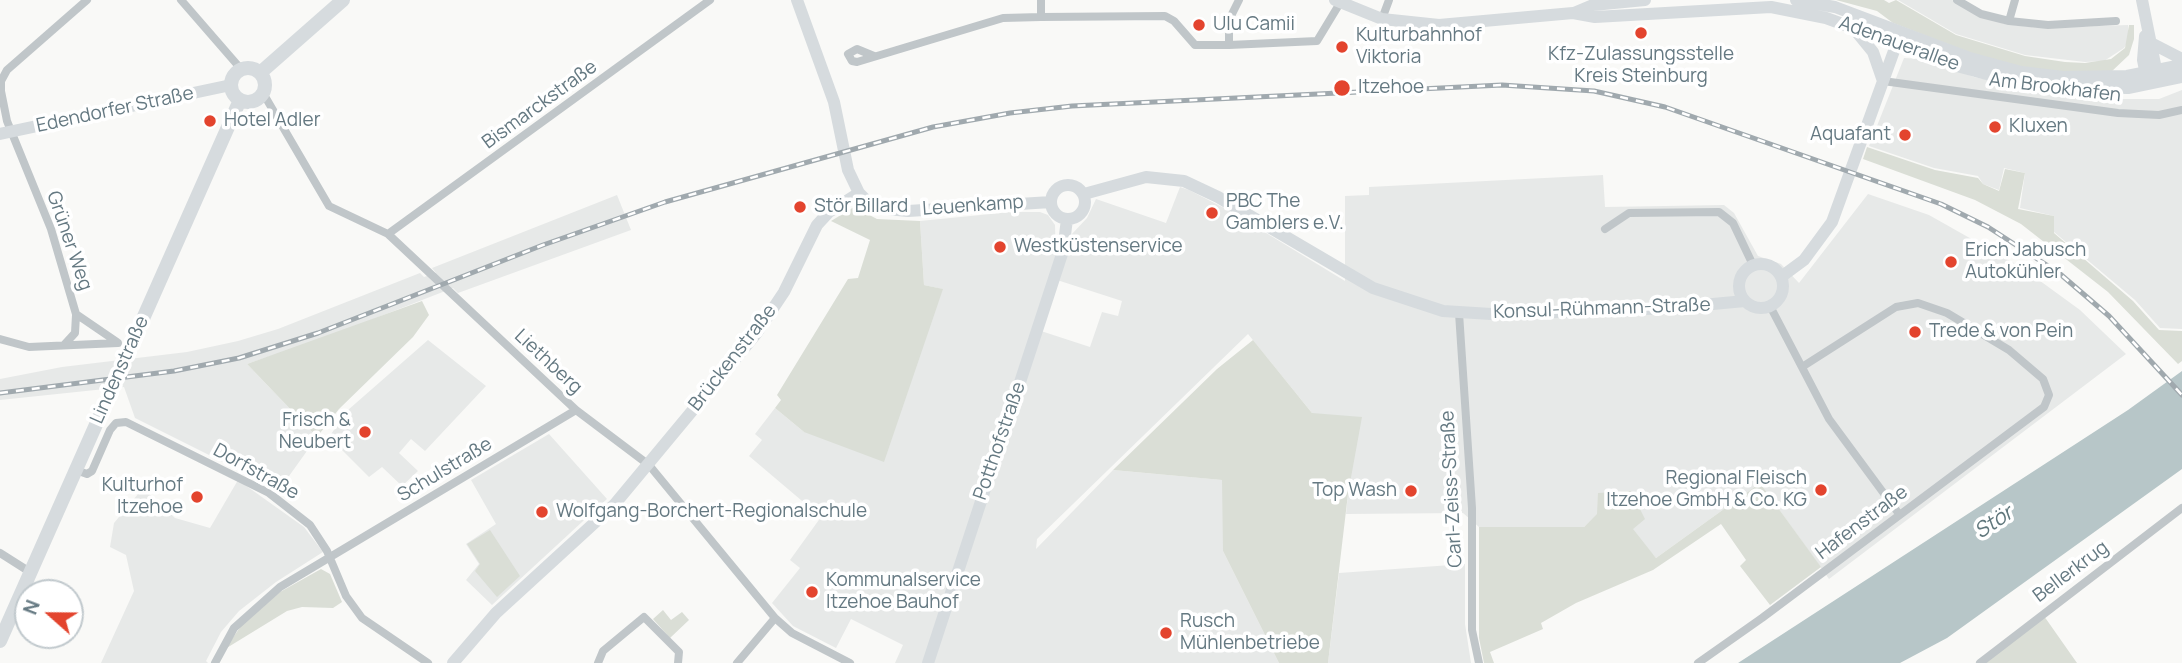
<!DOCTYPE html>
<html>
<head>
<meta charset="utf-8">
<style>
  body { margin:0 }
  #map { position:relative; width:2182px; height:663px; overflow:hidden; background:#f9f9f7; font-family:Manrope,sans-serif }
  canvas { display:block }
  .north { position:absolute; left:14px; top:579px; width:70px; height:70px; box-sizing:border-box; background:#fff; border:2px solid #c1c9cd; border-radius:50%; rotate:291deg; font-size:19px; font-weight:700; line-height:28px; text-align:center; color:#657982 }
  .north::after { content:''; display:block; margin:auto; width:24px; height:32px; background:#e3442e; clip-path:polygon(50% 0,100% 100%,50% 72%,0 100%) }
</style>
</head>
<body>
<div id="map">
<canvas width="2182" height="663"></canvas>
<div class="north">N</div>
</div>
<script>
const context = document.querySelector('canvas').getContext('2d');
context.lineJoin = 'round';
function paint(path, color) { context.fillStyle = color; context.fill(path, 'evenodd'); }
const shape = rows => new Path2D(rows.map(r => 'M' + r).join(''));
function trace(path, color, width, dash) { context.strokeStyle = color; context.lineWidth = width; context.lineCap = dash ? 'butt' : 'round'; context.setLineDash(dash || []); context.stroke(path); }
function drawText(font, color, halo, rows, align = 'center') {
  context.font = font + ' Manrope,sans-serif'; context.lineWidth = 7; context.setLineDash([]); context.textBaseline = 'middle'; context.strokeStyle = halo; context.fillStyle = color; for (const [text, x, y, turn = 0] of rows) {
    context.save(); context.translate(x, y); context.rotate((+turn || 0) * Math.PI / 180); context.textAlign = isNaN(turn) ? turn : align; if (halo) context.strokeText(text, 0, 0); context.fillText(text, 0, 0); context.restore();
  }
}
paint(shape([
  [1898,0,1952,0,1971,12,2005,24,2040,28,2128,25,2128,42,2124,48,2104,61,2085,62,2025,55,1956,34],
  [1904,58,1924,59,1974,77,2041,91,2118,99,2159,99,2182,90,2182,329,2160,328,2135,300,2054,232,2054,216,2020,208,2025,173,2004,168,1999,190,1983,184,1978,176,1934,168,1869,146],
  [1603,175,1605,207,1724,205,1734,213,1758,256,1781,264,1799,283,1868,194,1929,215,2021,267,2080,310,2126,354,1829,579,1760,483,1656,558,1598,493,1598,514,1584,527,1479,527,1463,513,1346,514,1348,494,1312,413,1248,334,1037,539,1036,549,1113,470,1223,480,1223,551,1279,663,932,663,1041,331,1090,347,1102,312,1118,316,1122,301,1057,280,1071,235,1087,218,1096,199,1166,223,1180,187,1189,190,1230,211,1345,281,1345,196,1369,195,1369,187],
  [617,195,631,230,458,293,453,288,327,337,247,364,317,437,279,490,135,418,124,387,0,400,0,379,62,367,187,352,238,341,278,329,420,273,424,277,436,273,432,268],
  [1011,212,1040,212,1048,215,1055,225,1056,262,924,663,895,663,903,645,851,619,836,648,793,626,772,603,800,568,790,560,821,517,749,456,762,440,755,434,775,408,804,432,942,289,924,285,920,221],
  [428,340,486,386,425,451,411,439,399,453,418,471,402,486,382,467,369,477,329,437,348,410],
  [549,434,607,499,492,605,466,580,479,564,466,544,496,524,471,480],
  [238,480,304,527,323,552,276,582,239,611,221,632,206,661,208,663,101,663,134,591,126,555,110,547,114,523,143,488,175,518,210,528],
  [1465,564,1465,624,1471,663,1328,663,1339,573]
]), '#e7e9e8');
paint(shape([
  [1836,0,1884,0,1889,3,1896,0,1956,35,2025,56,2065,62,2085,63,2111,59,2125,48,2129,25,2134,25,2134,39,2129,55,2110,73,2040,71,1987,59,1893,23,1877,11],
  [1867,147,1935,170,1978,178,1983,184,1999,191,2005,169,2025,173,2018,209,2054,216,2054,233,2133,301,2159,330,2182,331,2182,361,2178,364,2108,292,2021,224,1975,200,1863,159],
  [854,207,877,219,920,221,924,285,943,289,884,462,804,432,775,408,781,400,777,395,848,279,858,278,870,240,831,221],
  [422,301,429,315,413,337,339,409,317,437,247,364],
  [1253,340,1312,413,1362,417,1348,494,1328,663,1279,663,1223,551,1222,480,1113,470,1217,369],
  [1760,483,1821,567,1770,605,1740,566,1746,560,1721,524,1653,570,1576,603,1541,623,1543,629,1490,652,1494,663,1484,663,1479,638,1479,527,1584,527,1597,514,1598,493,1631,491,1645,519,1633,529,1656,558],
  [490,530,520,576,497,597,475,571,480,564,467,544],
  [321,569,330,574,342,602,333,608,302,607,287,611,225,649,241,626,280,592],
  [663,610,671,620,682,612,689,620,670,638,653,619],
  [2044,616,2077,663,1986,663]
]), '#daded6');
paint(shape([
  [2182,371,2182,469,1947,638,1900,663,1738,663,2128,410]
]), '#b7c6c8');
trace(shape([
  [87,0,7,70,1,81,1,91,7,121,51,229,76,314,117,342],
  [181,0,241,69],
  [1041,0,1041,17,1165,16,1174,21,1195,45,1229,45],
  [1239,0,1229,20,1229,45,1317,41,1340,3],
  [1957,0,1981,14,2009,21,2048,25,2116,21],
  [1382,19,1389,0],
  [2009,21,2015,0],
  [874,56,857,49,848,54,852,61,857,62,1003,18,1041,17],
  [1883,81,2118,113,2159,115,2182,110],
  [263,93,329,206,388,234,576,410,649,465,775,618,737,663],
  [1605,229,1629,213,1719,212,1733,223,1753,265],
  [388,234,710,0],
  [1770,306,1829,419,1899,514],
  [1459,313,1472,508,1472,630,1479,663],
  [0,339,29,347,118,343],
  [64,345,75,333,76,315],
  [76,470,87,474,92,471,110,430,116,423,126,422,269,493,310,525,327,551,346,596,362,618,428,663],
  [0,553,30,572],
  [775,618,792,633,850,663],
  [215,663,234,628,280,587,576,410],
  [598,663,603,651,644,617,679,652,678,663],
  [1698,663,1762,618,2044,407,2049,395,2043,379,2009,350,1947,313,1918,303,1896,307,1802,367],
  [1980,663,2182,508]
]), '#c0c6c9', 8);
trace(shape([
  [797,0,834,102,848,170,859,193,866,200,887,209,908,211,1051,202],
  [1335,0,1382,19,1439,25,1573,13,1595,17,1771,7,1826,18,1957,66,2012,81,2057,87,2128,88,2182,77],
  [1796,0,1835,7,1970,58,2021,72,2063,77,2127,76,2182,65],
  [2142,0,2158,79],
  [1574,13,1593,5,1645,0],
  [1855,30,1873,52,1883,81],
  [2145,36,2143,60,2147,80],
  [2151,43,2182,59],
  [0,134,231,85],
  '1051 202a17 17 0 1 1 34 0a17 17 0 1 1-34 0Z',
  [1084,194,1146,177,1184,181,1218,197,1373,288,1443,311,1491,314,1591,311,1670,308,1745,301],
  '1739 286a22 22 0 1 1 44 0a22 22 0 1 1-44 0Z',
  [1781,277,1804,260,1832,222,1899,37],
  [453,663,496,613,614,505,756,334,784,292,817,225,829,212,859,193],
  [928,663,1063,251,1067,219]
]), '#d6dbde', 12);
trace(shape([
  '231 85a17 17 0 1 1 34 0a17 17 0 1 1-34 0Z',
  [260,73,343,0],
  [0,641,240,100]
]), '#d6dbde', 14);
const rail = shape([
  [0,393,174,371,239,358,318,333,543,245,665,202,933,127,1010,113,1072,106,1502,85,1594,91,1665,107,1941,204,1988,227,2059,273,2109,316,2182,395]
]);
trace(rail, '#a0a9ae', 5);
trace(rail, '#fff', 2.5, [8]);
for (const [x, y, r, color] of [
  [1199,25,7,"#e3442e"],
  [1641,33,7,"#e3442e"],
  [1342,47,7,"#e3442e"],
  [1342,88,9,"#e3442e"],
  [210,121,7,"#e3442e"],
  [1995,127,7,"#e3442e"],
  [1905,135,7,"#e3442e"],
  [800,207,7,"#e3442e"],
  [1212,213,7,"#e3442e"],
  [1000,247,7,"#e3442e"],
  [1951,262,7,"#e3442e"],
  [1915,332,7,"#e3442e"],
  [365,432,7,"#e3442e"],
  [1821,490,7,"#e3442e"],
  [1411,491,7,"#e3442e"],
  [197,497,7,"#e3442e"],
  [542,512,7,"#e3442e"],
  [812,592,7,"#e3442e"],
  [1166,633,7,"#e3442e"]
]) { const dot = new Path2D(); dot.arc(x, y, r, 0, 2 * Math.PI); context.fillStyle = color; context.fill(dot); trace(dot, '#fff', 2.5); }
drawText('19px', '#657982', '#fff', [
  ["Ulu Camii",1213,25],
  ["Kulturbahnhof",1356,36],
  ["Viktoria",1356,58],
  ["Kfz-Zulassungsstelle",1641,55,"center"],
  ["Kreis Steinburg",1641,77,"center"],
  ["Itzehoe",1358,88],
  ["Hotel Adler",224,121],
  ["Kluxen",2009,127],
  ["Aquafant",1891,135,"right"],
  ["PBC The",1226,202],
  ["Gamblers e.V.",1226,224],
  ["Stör Billard",814,207],
  ["Westküstenservice",1014,247],
  ["Erich Jabusch",1965,251],
  ["Autokühler",1965,273],
  ["Trede & von Pein",1929,332],
  ["Frisch &",351,421,"right"],
  ["Neubert",351,443,"right"],
  ["Regional Fleisch",1807,479,"right"],
  ["Itzehoe GmbH & Co. KG",1807,501,"right"],
  ["Kulturhof",183,486,"right"],
  ["Itzehoe",183,508,"right"],
  ["Top Wash",1397,491,"right"],
  ["Wolfgang-Borchert-Regionalschule",556,512],
  ["Kommunalservice",826,581],
  ["Itzehoe Bauhof",826,603],
  ["Rusch",1180,622],
  ["Mühlenbetriebe",1180,644]
], 'left');
drawText('19px', '#657982', '#fff', [
  ["Adenauerallee",1899,44,20],
  ["Am Brookhafen",2055,88,7],
  ["Bismarckstraße",540,105,-36],
  ["Edendorfer Straße",115,110,-12],
  ["Leuenkamp",973,206,-4],
  ["Grüner Weg",69,241,71],
  ["Konsul-Rühmann-Straße",1602,309,-2],
  ["Brückenstraße",733,358,-52],
  ["Liethberg",548,362,43],
  ["Lindenstraße",120,370,-66],
  ["Potthofstraße",1000,441,-71],
  ["Schulstraße",445,470,-31],
  ["Dorfstraße",256,472,29],
  ["Carl-Zeiss-Straße",1452,489,-93],
  ["Hafenstraße",1862,523,-37],
  ["Bellerkrug",2071,572,-37]
]);
drawText('italic 21px', '#60777c', '#fff', [
  ["Stör",1994,523,-34]
]);
</script>
</body>
</html>
